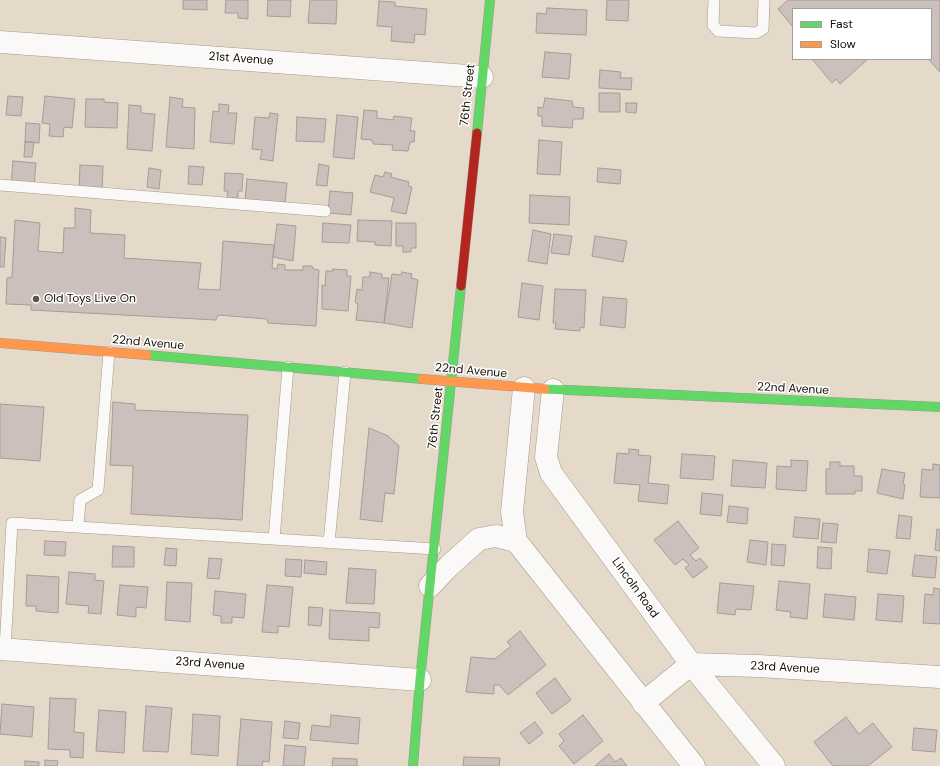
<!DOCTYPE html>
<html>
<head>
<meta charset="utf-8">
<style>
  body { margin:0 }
  #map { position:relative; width:940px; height:766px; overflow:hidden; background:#e5daca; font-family:"DM Sans",sans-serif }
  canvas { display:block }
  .legend { position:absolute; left:792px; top:8px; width:140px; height:52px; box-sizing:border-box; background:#fff; border:1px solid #a19e9b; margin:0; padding:5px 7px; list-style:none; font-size:12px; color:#140d04 }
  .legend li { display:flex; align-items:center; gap:8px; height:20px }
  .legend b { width:20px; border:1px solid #a19e9b }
</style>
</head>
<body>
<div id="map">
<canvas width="940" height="766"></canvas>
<ul class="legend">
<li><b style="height:5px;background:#63d668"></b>Fast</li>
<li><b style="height:5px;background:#ff974d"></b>Slow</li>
</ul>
</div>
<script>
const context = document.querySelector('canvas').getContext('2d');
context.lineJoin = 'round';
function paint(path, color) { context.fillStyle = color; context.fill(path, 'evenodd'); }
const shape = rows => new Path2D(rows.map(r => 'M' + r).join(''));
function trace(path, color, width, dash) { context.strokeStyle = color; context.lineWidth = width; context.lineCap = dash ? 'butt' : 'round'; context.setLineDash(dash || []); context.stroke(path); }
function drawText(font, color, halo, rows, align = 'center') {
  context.font = font + ' "DM Sans",sans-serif'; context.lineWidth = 3; context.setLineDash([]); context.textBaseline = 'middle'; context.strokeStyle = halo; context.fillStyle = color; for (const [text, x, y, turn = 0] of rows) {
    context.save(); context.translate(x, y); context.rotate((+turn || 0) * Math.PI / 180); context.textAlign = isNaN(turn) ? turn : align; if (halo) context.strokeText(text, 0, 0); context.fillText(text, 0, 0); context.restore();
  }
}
const building = shape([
  [183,0,207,0,207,10,183,9,183,0],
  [226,0,248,0,248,19,238,18,238,13,225,13,226,0],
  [268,0,291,0,290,17,267,16,268,0],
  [310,0,337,0,336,24,308,23,310,0],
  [607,0,629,0,628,21,606,20,607,0],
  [788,0,940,0,940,72,928,59,931,59,931,9,793,9,793,27,778,9,788,0],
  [379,1,395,2,395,6,427,9,425,35,415,34,414,43,391,41,392,27,377,26,379,1],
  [547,8,587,10,586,35,536,33,537,13,546,14,547,8],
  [545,52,571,54,569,79,542,77,545,52],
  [812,59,868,59,840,84,836,79,832,83,812,59],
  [600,70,621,72,620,78,632,78,631,90,599,88,600,70],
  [599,93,620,93,620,112,599,112,599,93],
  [8,96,23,97,21,116,6,115,8,96],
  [45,96,75,99,72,128,64,127,63,137,49,136,50,124,42,123,45,96],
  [170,97,183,99,182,107,195,108,194,149,166,147,170,97],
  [545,98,572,101,573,107,584,108,583,119,573,119,572,128,542,126,542,116,538,116,538,107,543,108,545,98],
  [86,99,104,99,104,102,118,103,117,128,85,127,86,99],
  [626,103,637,103,636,113,626,112,626,103],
  [219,104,229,105,228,113,237,113,234,144,210,142,213,111,219,112,219,104],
  [129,105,141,106,141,113,155,114,152,151,127,149,129,105],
  [364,110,377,111,377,118,393,120,394,116,412,118,410,131,415,131,414,142,410,142,408,151,392,150,393,145,373,144,372,140,361,139,364,110],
  [270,113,278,114,273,161,260,159,262,150,252,149,255,117,269,118,270,113],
  [337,115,358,117,354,159,333,157,337,115],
  [297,117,326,119,324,142,296,141,297,117],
  [26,123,40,124,39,143,25,142,26,123],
  [539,140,562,142,560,175,537,174,539,140],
  [25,142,34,142,32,157,24,157,25,142],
  [13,161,36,163,34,186,11,185,13,161],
  [319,164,329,166,327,186,316,185,319,164],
  [80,165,103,166,102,191,79,190,80,165],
  [189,166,204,167,202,185,188,184,189,166],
  [149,168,161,170,159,189,147,187,149,168],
  [598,168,621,170,620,184,597,182,598,168],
  [385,172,392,174,391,177,409,182,408,186,412,187,406,214,391,211,394,198,370,192,375,175,383,177,385,172],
  [225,173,243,174,242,191,238,191,238,198,227,198,228,191,224,191,225,173],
  [247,179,287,183,285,204,245,201,247,179],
  [330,191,353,193,351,215,328,213,330,191],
  [530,195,570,197,569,225,529,223,530,195],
  [75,208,91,210,90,233,125,235,124,258,201,263,198,289,220,290,223,241,274,245,272,268,277,269,278,264,285,265,285,270,303,270,303,266,312,266,313,269,319,270,316,326,268,323,267,319,218,315,216,320,31,310,31,305,6,304,7,278,12,277,15,220,40,223,38,251,63,253,64,228,75,228,75,208],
  [358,220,392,221,391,246,375,245,375,242,357,241,358,220],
  [323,223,351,225,349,243,322,242,323,223],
  [396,223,416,223,416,248,411,248,411,252,403,252,403,246,396,246,396,223],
  [277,224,296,226,293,261,273,257,277,224],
  [533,230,551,234,547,264,528,261,533,230],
  [554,234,572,236,569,255,551,253,554,234],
  [595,236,627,241,623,262,592,256,595,236],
  [0,237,6,238,4,267,0,267,0,237],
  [333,269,347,270,347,276,351,276,348,311,322,309,322,285,325,286,326,271,333,271,333,269],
  [370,272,382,274,382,278,389,278,384,323,356,320,358,304,355,302,357,289,362,290,363,277,370,277,370,272],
  [402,272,412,274,411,278,418,280,412,328,384,323,392,274,401,275,402,272],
  [522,283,543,286,539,320,518,317,522,283],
  [555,289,586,290,584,328,580,327,580,331,555,329,556,323,553,323,555,289],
  [603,297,627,299,625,328,600,325,603,297],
  [113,402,135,404,135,410,248,415,242,520,131,514,133,466,110,465,113,402],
  [0,404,44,407,40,461,0,458,0,404],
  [369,428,388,436,399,446,394,494,385,493,382,522,360,519,369,428],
  [629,449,639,450,638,455,651,456,648,483,669,485,667,504,638,501,640,485,614,483,617,453,629,454,629,449],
  [682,454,715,456,713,480,680,478,682,454],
  [733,460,767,463,765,488,731,486,733,460],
  [791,460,808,461,806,491,776,489,777,466,791,467,791,460],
  [830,462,840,462,840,466,854,466,854,476,862,476,862,491,855,491,855,494,826,494,826,469,830,469,830,462],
  [933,464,940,465,940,498,920,497,922,469,933,470,933,464],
  [882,469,905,473,903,484,905,485,903,499,877,493,882,469],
  [702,493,723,495,721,516,700,514,702,493],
  [729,506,748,508,747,524,727,522,729,506],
  [899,515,912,517,910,539,896,538,899,515],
  [795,517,820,519,818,539,793,537,795,517],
  [678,521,699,548,690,555,696,561,700,558,708,567,693,578,685,568,689,565,683,559,675,565,654,540,678,521],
  [823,523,838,524,836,543,821,542,823,523],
  [937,529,940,530,940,551,935,550,937,529],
  [750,540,768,542,766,565,747,562,750,540],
  [45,541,66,542,65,556,44,555,45,541],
  [772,544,786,545,784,566,771,565,772,544],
  [113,546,134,547,134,567,112,567,113,546],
  [818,547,832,548,831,569,817,568,818,547],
  [166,548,177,549,176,566,164,565,166,548],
  [869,549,890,551,887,574,867,572,869,549],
  [915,555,937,557,935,578,912,576,915,555],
  [209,558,222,559,219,579,207,578,209,558],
  [286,559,302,560,301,577,285,576,286,559],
  [305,560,327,562,326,575,304,573,305,560],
  [349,568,376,570,374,604,346,603,349,568],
  [69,572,95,574,95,580,104,581,101,614,88,613,89,606,66,604,69,572],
  [27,575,59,577,58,613,36,611,36,606,26,606,27,575],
  [779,581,810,584,807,619,790,617,791,612,776,610,779,581],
  [167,582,192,583,190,622,165,620,167,582],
  [720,583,754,586,751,610,736,609,735,615,717,613,720,583],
  [120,585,148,587,146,608,136,607,136,617,117,615,120,585],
  [267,585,293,587,289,627,278,626,278,633,262,632,267,585],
  [934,588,940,589,940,624,923,623,925,594,933,595,934,588],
  [215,591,246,594,244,618,232,617,232,623,221,623,221,616,213,615,215,591],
  [825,594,856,597,854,620,823,617,825,594],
  [878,594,904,596,902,622,876,620,878,594],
  [309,607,323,608,321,626,308,625,309,607],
  [330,610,380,613,379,628,369,627,369,641,329,639,330,610],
  [520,631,546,665,508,695,499,685,494,685,494,694,466,692,471,657,495,659,511,646,507,642,520,631],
  [555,678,571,700,552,714,536,693,555,678],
  [50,698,76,699,74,732,84,733,83,758,70,757,70,750,48,749,50,698],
  [2,704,34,707,32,737,0,734,2,704],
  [146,706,172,708,168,752,143,751,146,706],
  [99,710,126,712,124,753,96,751,99,710],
  [193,714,220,716,218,756,191,754,193,714],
  [331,715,360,718,358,744,310,740,312,725,330,727,331,715],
  [583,715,603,741,574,764,559,746,564,741,559,734,583,715],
  [846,717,859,734,873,723,892,747,868,766,833,766,814,742,846,717],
  [241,719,272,722,269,762,263,761,262,766,237,766,241,719],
  [285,721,300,723,298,739,283,738,285,721],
  [535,722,543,733,529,744,520,733,535,722],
  [914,728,937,730,935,752,912,750,914,728],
  [285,745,306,747,304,766,283,766,285,745],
  [609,754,615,762,621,758,627,766,595,766,609,754],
  [464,757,500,758,499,766,463,766,464,757],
  [333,758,357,759,357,766,332,766,333,758],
  [45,760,58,761,57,766,45,766,45,760],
  [25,761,39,762,39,766,25,766,25,761]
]);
paint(building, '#cbc0bb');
trace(building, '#a69b96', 1);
const lane = shape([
  [714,0,713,25,718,31,756,33,763,29,764,0],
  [0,185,325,211],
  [78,527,80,500,98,490,109,352],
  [274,539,288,367],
  [329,543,345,372],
  [5,649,12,523,435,549]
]);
const street = shape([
  [0,42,482,77],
  [553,390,546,457,551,473,691,664,774,766],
  [516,541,512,512,524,388],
  [430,586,449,566,479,539,496,536,516,541,694,766],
  [0,649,420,680],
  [643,703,691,664,758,666,940,677]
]);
const fast = shape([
  [477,133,490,0],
  [147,355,422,379],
  [545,389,940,407],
  [413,766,420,680,461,286]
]);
const slow = shape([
  [0,343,147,355],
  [422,379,545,389]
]);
const jam = shape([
  [461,286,477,133]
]);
trace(lane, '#a1998c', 12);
trace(street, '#a1998c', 23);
trace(fast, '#a1998c', 10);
trace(slow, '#a1998c', 10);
trace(jam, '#a1998c', 10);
trace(lane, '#fbf9f7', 11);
trace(street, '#fbf9f7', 22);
trace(fast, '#63d668', 9);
trace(slow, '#ff974d', 9);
trace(jam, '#b3261e', 9);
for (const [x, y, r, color] of [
  [36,299,4,"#5d5549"]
]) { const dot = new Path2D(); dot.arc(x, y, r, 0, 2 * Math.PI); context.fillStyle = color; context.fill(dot); trace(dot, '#fff', 1.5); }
drawText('12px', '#140d04', '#fff', [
  ["21st Avenue",241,59,4],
  ["76th Street",468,95,-84],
  ["22nd Avenue",148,343,5],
  ["22nd Avenue",471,371,5],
  ["22nd Avenue",793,389,3],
  ["76th Street",436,418,-84],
  ["Lincoln Road",635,588,54],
  ["23rd Avenue",210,664,4],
  ["23rd Avenue",785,668,3]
]);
drawText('12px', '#140d04', '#fff', [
  ["Old Toys Live On",44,299]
], 'left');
</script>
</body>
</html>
